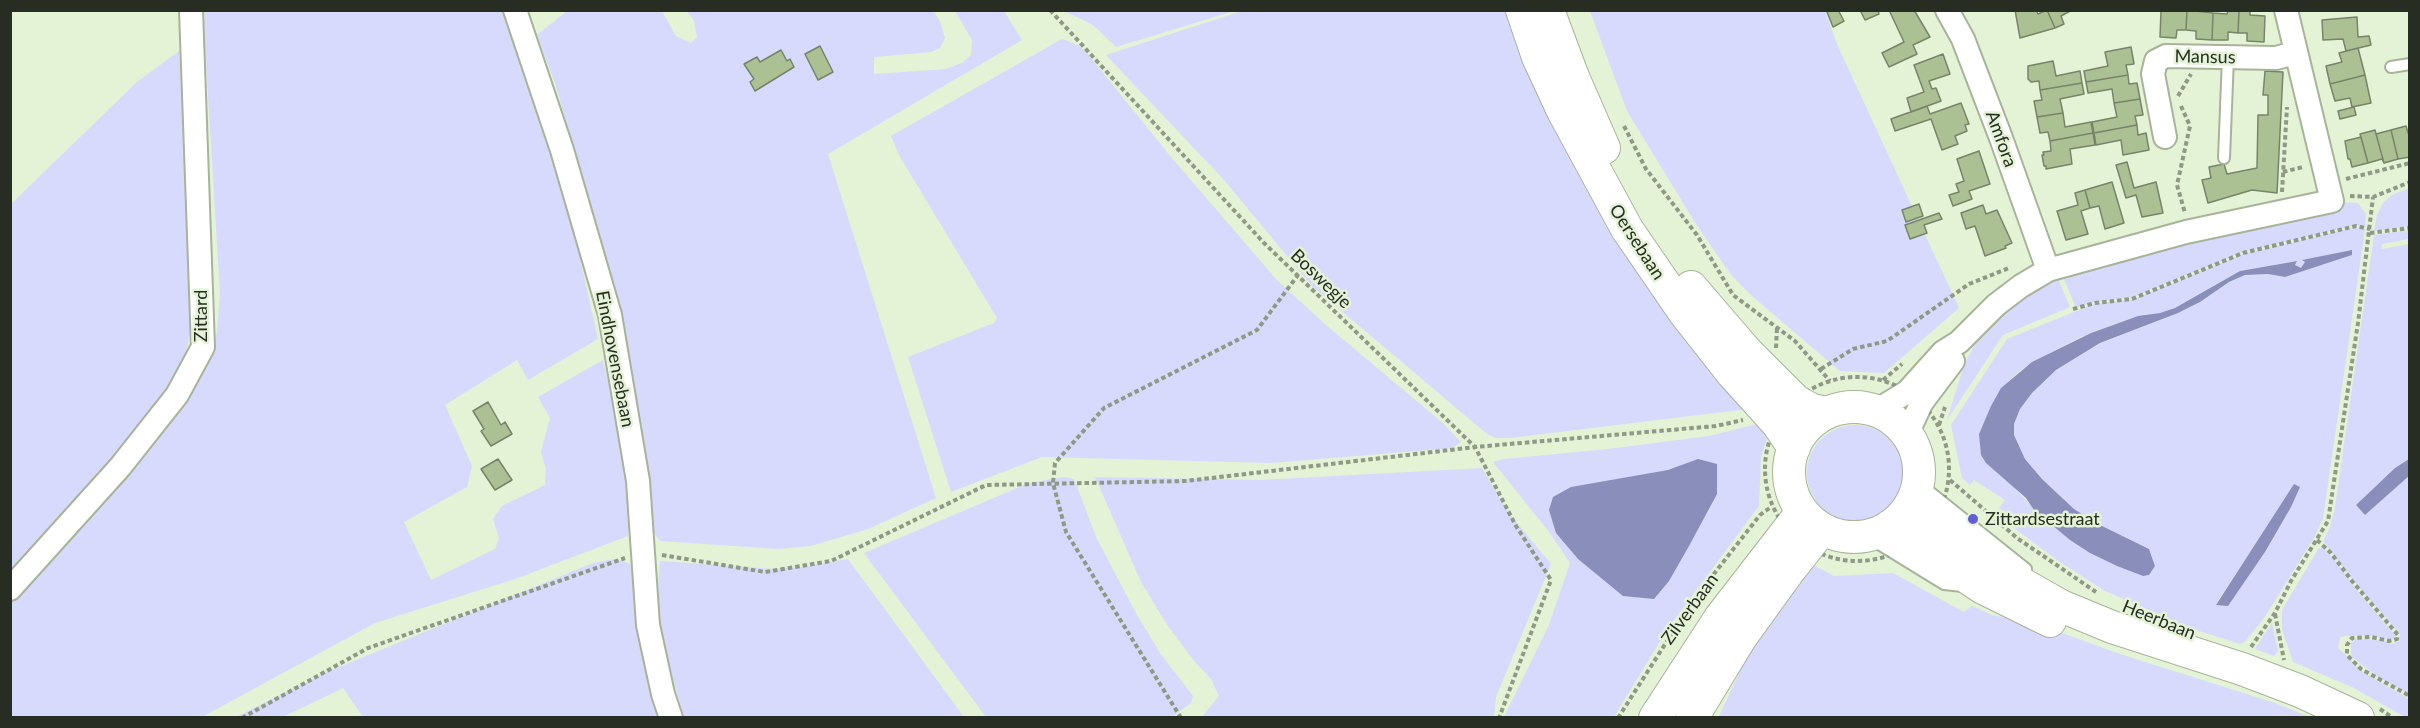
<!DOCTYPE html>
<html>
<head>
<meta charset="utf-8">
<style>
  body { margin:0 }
  #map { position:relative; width:2420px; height:728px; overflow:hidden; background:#e4f2d6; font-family:Lato,sans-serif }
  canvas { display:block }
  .frame { position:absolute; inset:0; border:12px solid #282d23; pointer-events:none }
</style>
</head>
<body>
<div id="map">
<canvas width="2420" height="728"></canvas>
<div class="frame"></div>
</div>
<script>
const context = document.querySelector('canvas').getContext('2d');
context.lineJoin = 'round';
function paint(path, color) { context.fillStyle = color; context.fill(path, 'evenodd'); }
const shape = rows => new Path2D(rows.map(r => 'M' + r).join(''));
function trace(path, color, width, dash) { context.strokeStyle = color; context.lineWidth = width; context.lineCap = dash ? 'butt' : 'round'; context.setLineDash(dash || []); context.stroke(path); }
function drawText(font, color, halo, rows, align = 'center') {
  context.font = font + ' Lato,sans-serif'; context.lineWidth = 5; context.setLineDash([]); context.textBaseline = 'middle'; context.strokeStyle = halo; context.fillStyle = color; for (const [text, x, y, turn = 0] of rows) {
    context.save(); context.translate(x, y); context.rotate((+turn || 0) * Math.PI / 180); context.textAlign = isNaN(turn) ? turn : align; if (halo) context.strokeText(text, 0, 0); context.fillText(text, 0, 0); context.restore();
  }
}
paint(shape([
  [205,11,510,11,550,123,598,339,528,380,517,360,445,405,472,466,467,487,404,522,431,580,495,549,499,538,493,519,502,506,545,485,546,469,541,452,550,418,538,397,603,360,610,389,624,469,629,506,628,536,515,579,375,623,202,717,11,718,11,603,165,423,192,388,209,360,217,332,220,294,204,28],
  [567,11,662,11,676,36,691,43,697,37,694,21,687,11,933,11,940,21,945,38,940,48,931,52,874,57,874,74,946,69,962,63,971,55,972,40,955,11,1004,11,1022,40,828,154,936,498,868,529,811,546,779,549,660,541,653,531,632,408,579,167,556,86,537,35],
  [1064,11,1064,10,1234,11,1116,47,1093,25],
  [1242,11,1510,11,1537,92,1590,193,1748,409,1510,438,1496,438,1487,434,1312,286,1224,180,1106,55],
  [1590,11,1825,11,1837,44,1959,308,1884,373,1840,371,1752,296,1732,276,1696,224,1627,111],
  [1062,39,1078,45,1087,53,1171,157,1277,280,1326,325,1444,424,1461,442,1452,448,1271,463,1042,457,951,492,908,357,994,323,997,318,899,155,891,136],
  [179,51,192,222,193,316,185,358,168,389,142,423,11,575,11,204,137,82],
  [2409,188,2409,226,2374,231,2377,215,2383,203,2392,195],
  [2338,202,2358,203,2366,214,2365,227,2356,225,2242,252,2133,297,2093,302,2076,308,2063,277],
  [2356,227,2365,229,2323,518,2315,536,2266,615,2246,641,2240,644,2193,629,2105,591,2057,560,2010,525,2014,520,1999,508,2005,500,1974,480,1970,485,1962,478,1951,425,2007,339,2094,304,2134,299,2243,254],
  [2352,250,2352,255,2285,277,2268,274,2246,275,2229,282,2200,302,2178,313,2101,343,2056,370,2032,393,2020,409,2014,424,2014,435,2025,459,2042,479,2074,509,2100,525,2149,549,2155,566,2149,575,2143,576,2132,572,2090,553,2049,523,2017,491,1979,434,2001,388,2023,368,2061,347,2092,332,2138,316,2160,313,2175,308,2240,271,2296,261,2295,265,2301,269,2305,262,2303,260],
  [2294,485,2291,507,2265,552,2228,605,2216,604],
  [2409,230,2409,239,2382,244,2382,249,2409,244,2409,459,2395,468,2356,505,2365,515,2409,476,2409,694,2378,677,2351,656,2351,643,2356,639,2383,640,2391,644,2399,641,2400,634,2357,585,2323,541,2330,527,2335,508,2374,235],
  [2058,279,2070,307,2003,335,1947,420,1964,365,1974,346,1990,325,2000,312,2037,287],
  [1773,420,1761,457,1759,506,1668,628,1614,717,1504,717,1549,625,1570,563,1550,533,1493,462,1504,459,1608,449,1709,436],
  '1807 473a48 48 0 1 1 96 0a48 48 0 1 1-96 0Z',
  [1482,468,1508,512,1551,564,1496,697,1494,718,1202,717,1219,696,1211,679,1194,661,1166,623,1141,582,1095,477,1261,480],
  [1064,477,1074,479,1097,539,1137,615,1160,653,1193,696,1191,703,1172,717,986,717,864,553,1029,483],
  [2319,548,2323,548,2338,564,2354,587,2396,636,2392,640,2368,635,2344,636,2340,638,2338,648,2363,672,2409,699,2409,717,2405,717,2352,687,2293,662,2282,629,2282,610],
  [613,559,622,560,631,565,634,571,660,717,363,717,343,688,283,717,234,718,327,672,593,563],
  [848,559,964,717,684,717,669,666,660,622,658,587,660,561,773,569,803,567],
  [1810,563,1834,576,1893,573,1964,612,1972,606,1992,615,2037,624,2120,654,2275,703,2310,717,1718,718,1744,663],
  [2272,623,2278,651,2274,656,2255,649]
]), '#d7dafd');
paint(shape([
  [2352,250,2352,255,2285,277,2268,274,2245,275,2229,282,2200,302,2178,313,2100,343,2056,370,2032,393,2020,409,2014,424,2014,435,2025,459,2042,479,2074,509,2100,525,2149,549,2155,566,2149,575,2143,576,2117,566,2090,553,2070,540,2034,510,2026,498,1986,463,1981,455,1979,434,1991,406,2001,388,2032,362,2091,333,2138,316,2160,313,2175,308,2240,271,2297,261,2295,265,2301,268,2305,262,2302,260],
  [1698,459,1717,464,1717,494,1689,546,1669,581,1654,599,1623,596,1578,559,1556,533,1549,510,1553,497,1571,487,1668,470],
  [2409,459,2409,476,2365,515,2356,505,2395,468],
  [2294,484,2300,487,2291,507,2265,552,2228,606,2216,605]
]), '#8a8ebb');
const building = shape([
  [1831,10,1838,10,1844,21,1833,27,1827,12,1831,10],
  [1864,10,1878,10,1879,14,1865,20,1861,12,1864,10],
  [1889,10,1914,10,1930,37,1913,45,1917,54,1889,67,1882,53,1904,42,1889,10],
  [2015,10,2036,10,2038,14,2047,10,2055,28,2020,38,2015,10],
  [2047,10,2072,10,2061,16,2064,24,2055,28,2047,10],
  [2176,10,2187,10,2186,30,2177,30,2176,38,2160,37,2161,11,2176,10],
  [2187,10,2213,13,2212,40,2196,39,2196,31,2186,30,2187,10],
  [2228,10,2239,10,2238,33,2228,32,2228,40,2212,40,2213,13,2227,14,2228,10],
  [2239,10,2250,10,2250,15,2265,16,2264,42,2247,41,2247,33,2238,33,2239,10],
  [2357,17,2358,37,2369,36,2371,45,2346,51,2343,39,2323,40,2322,20,2357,17],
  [820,46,833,72,818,80,805,54,820,46],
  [2131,47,2134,64,2126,65,2128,75,2086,82,2084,71,2108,66,2105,52,2131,47],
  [2358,48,2365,75,2330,84,2326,66,2342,62,2339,53,2358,48],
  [781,50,787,61,790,59,794,67,755,91,750,82,754,79,744,64,757,57,760,62,781,50],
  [1943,54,1950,74,1929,81,1932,89,1936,88,1941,101,1911,112,1907,98,1924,92,1914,65,1943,54],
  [2053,61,2056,76,2080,71,2082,83,2040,90,2039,81,2031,82,2028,79,2028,66,2053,61],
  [2265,71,2283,72,2277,193,2252,190,2208,203,2202,180,2211,178,2209,167,2224,164,2227,174,2257,168,2258,115,2268,115,2268,95,2263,95,2265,71],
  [2128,75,2129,84,2137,83,2140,99,2114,103,2112,89,2088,93,2086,82,2128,75],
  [2365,75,2371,103,2352,107,2350,98,2335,101,2330,84,2365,75],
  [2082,83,2084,94,2060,99,2063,113,2037,117,2034,101,2042,100,2040,90,2082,83],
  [2140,99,2143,115,2135,116,2137,125,2094,133,2092,122,2117,117,2114,103,2140,99],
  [1961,103,1969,124,1965,125,1967,131,1955,136,1958,144,1942,150,1931,119,1895,131,1891,119,1927,106,1930,114,1961,103],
  [2354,107,2356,115,2340,119,2338,111,2354,107],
  [2063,113,2065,127,2091,122,2093,133,2050,141,2048,132,2040,133,2037,117,2063,113],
  [2137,125,2138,135,2146,133,2149,150,2123,155,2121,140,2096,145,2094,133,2137,125],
  [2406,126,2410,139,2410,157,2398,159,2391,130,2406,126],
  [2375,130,2376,134,2384,163,2382,159,2368,163,2360,134,2375,130],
  [2391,130,2398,159,2384,163,2376,134,2391,130],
  [2093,133,2095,145,2070,149,2072,164,2046,169,2046,166,2044,166,2042,155,2044,155,2043,152,2051,151,2050,141,2093,133],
  [2361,137,2368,163,2352,167,2350,159,2348,159,2345,141,2361,137],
  [1979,151,1990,184,1969,191,1972,199,1953,206,1949,195,1959,192,1956,184,1964,181,1957,159,1979,151],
  [2127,162,2134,188,2156,182,2163,213,2142,217,2136,195,2126,198,2116,165,2127,162],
  [2112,182,2124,223,2105,229,2099,206,2090,208,2085,190,2112,182],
  [2085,190,2090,208,2081,211,2088,234,2066,240,2057,211,2078,205,2075,193,2085,190],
  [1919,204,1923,216,1906,222,1902,210,1919,204],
  [1983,205,1986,214,1997,210,2012,243,2005,246,2006,248,1985,256,1975,226,1966,229,1961,213,1983,205],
  [1939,213,1942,219,1924,225,1927,233,1910,239,1905,225,1939,213],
  [488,402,501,425,505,422,512,434,491,446,481,431,484,429,473,411,488,402],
  [498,459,512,480,495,490,481,469,498,459]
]);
paint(building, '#abc193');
trace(building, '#77846a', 1.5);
const lane = shape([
  [2391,67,2410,64],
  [2224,158,2228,57],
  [1921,485,2026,569],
  [1866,536,1944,584,1963,586]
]);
const street = shape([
  [515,10,562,150,610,315,638,481,648,625,663,694,671,718],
  [1947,10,1963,39,2001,138,2048,270],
  [2165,137,2153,74,2156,61,2166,56,2276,58,2295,53],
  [1876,411,1907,392,1943,352,1959,342,1996,305,2021,286,2048,270,2186,232,2332,201,2286,10],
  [1907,434,1922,402,1953,361],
  [10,589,120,467,177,395,203,347,191,10]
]);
const secondary = shape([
  [1522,10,1538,57,1563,111,1627,229,1684,312,1732,373,1778,424,1794,448],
  [1548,10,1573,77,1604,148],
  [1691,287,1746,351,1796,401,1812,410,1827,413],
  '1789 472a65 65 0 1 1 130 0a65 65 0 1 1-130 0Z',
  [1914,497,1933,520,1963,545,2024,585,2061,606,2112,627,2242,669,2300,691,2358,718],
  [1890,526,1983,588,2050,621],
  [1655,718,1720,618,1802,512],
  [1692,718,1741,637,1788,572,1822,529]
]);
trace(lane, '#a7b499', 14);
trace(street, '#a7b499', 26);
trace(secondary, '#a7b499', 34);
trace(shape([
  [1050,10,1264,243,1475,447,1516,526,1551,580,1499,718],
  [2178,96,2191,74],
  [2181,106,2190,126,2177,185,2185,213],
  [1624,126,1646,169,1697,235,1733,295,1795,341,1830,381],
  [2283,172,2303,167],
  [2346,179,2410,163],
  [2282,192,2287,107],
  [2350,196,2373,197,2410,182],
  [2370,233,2410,228],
  [2073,309,2095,303,2132,299,2243,253,2356,226,2370,229],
  [1776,348,1777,328],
  [1821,369,1853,349,1887,341,1969,284,2009,268],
  '1765 469a92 92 0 1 1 184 0a92 92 0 1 1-184 0Z',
  [1883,380,1902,364],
  [1939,425,1945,407],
  [1950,480,2017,538,2096,592],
  [2317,540,2331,553,2352,581,2398,635,2397,639,2389,641,2371,637,2352,638,2347,645,2347,655,2361,669,2410,696],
  [662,555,765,572,831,561,986,485,1186,481,1475,447,1716,426,1743,420],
  [2275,614,2284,660],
  [2251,647,2275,613,2291,581,2328,521,2358,323,2373,197],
  [2380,709,2393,718],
  [242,718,368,648,625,558],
  [1181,718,1066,532,1053,483,1055,463,1104,408,1257,330,1298,275],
  [1618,718,1692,602,1760,515,1771,507]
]), '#8f9985', 4, [4.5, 3]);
trace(lane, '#fff', 10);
trace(street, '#fff', 22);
trace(secondary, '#fff', 32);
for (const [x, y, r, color] of [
  [1973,519,6,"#625dd6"]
]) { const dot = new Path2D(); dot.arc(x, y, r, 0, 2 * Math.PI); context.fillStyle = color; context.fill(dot); trace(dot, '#e4f2d6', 2); }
drawText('18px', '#282d23', '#e4f2d6', [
  ["Mansus",2205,57,1],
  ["Amfora",2001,139,70],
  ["Oersebaan",1637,242,57],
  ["Boswegje",1321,279,44],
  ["Zittard",201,316,-90],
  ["Eindhovensebaan",615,359,79],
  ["Zilverbaan",1690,609,-54],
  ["Heerbaan",2159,620,22]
]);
drawText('18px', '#282d23', '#e4f2d6', [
  ["Zittardsestraat",1985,519]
], 'left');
</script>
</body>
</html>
